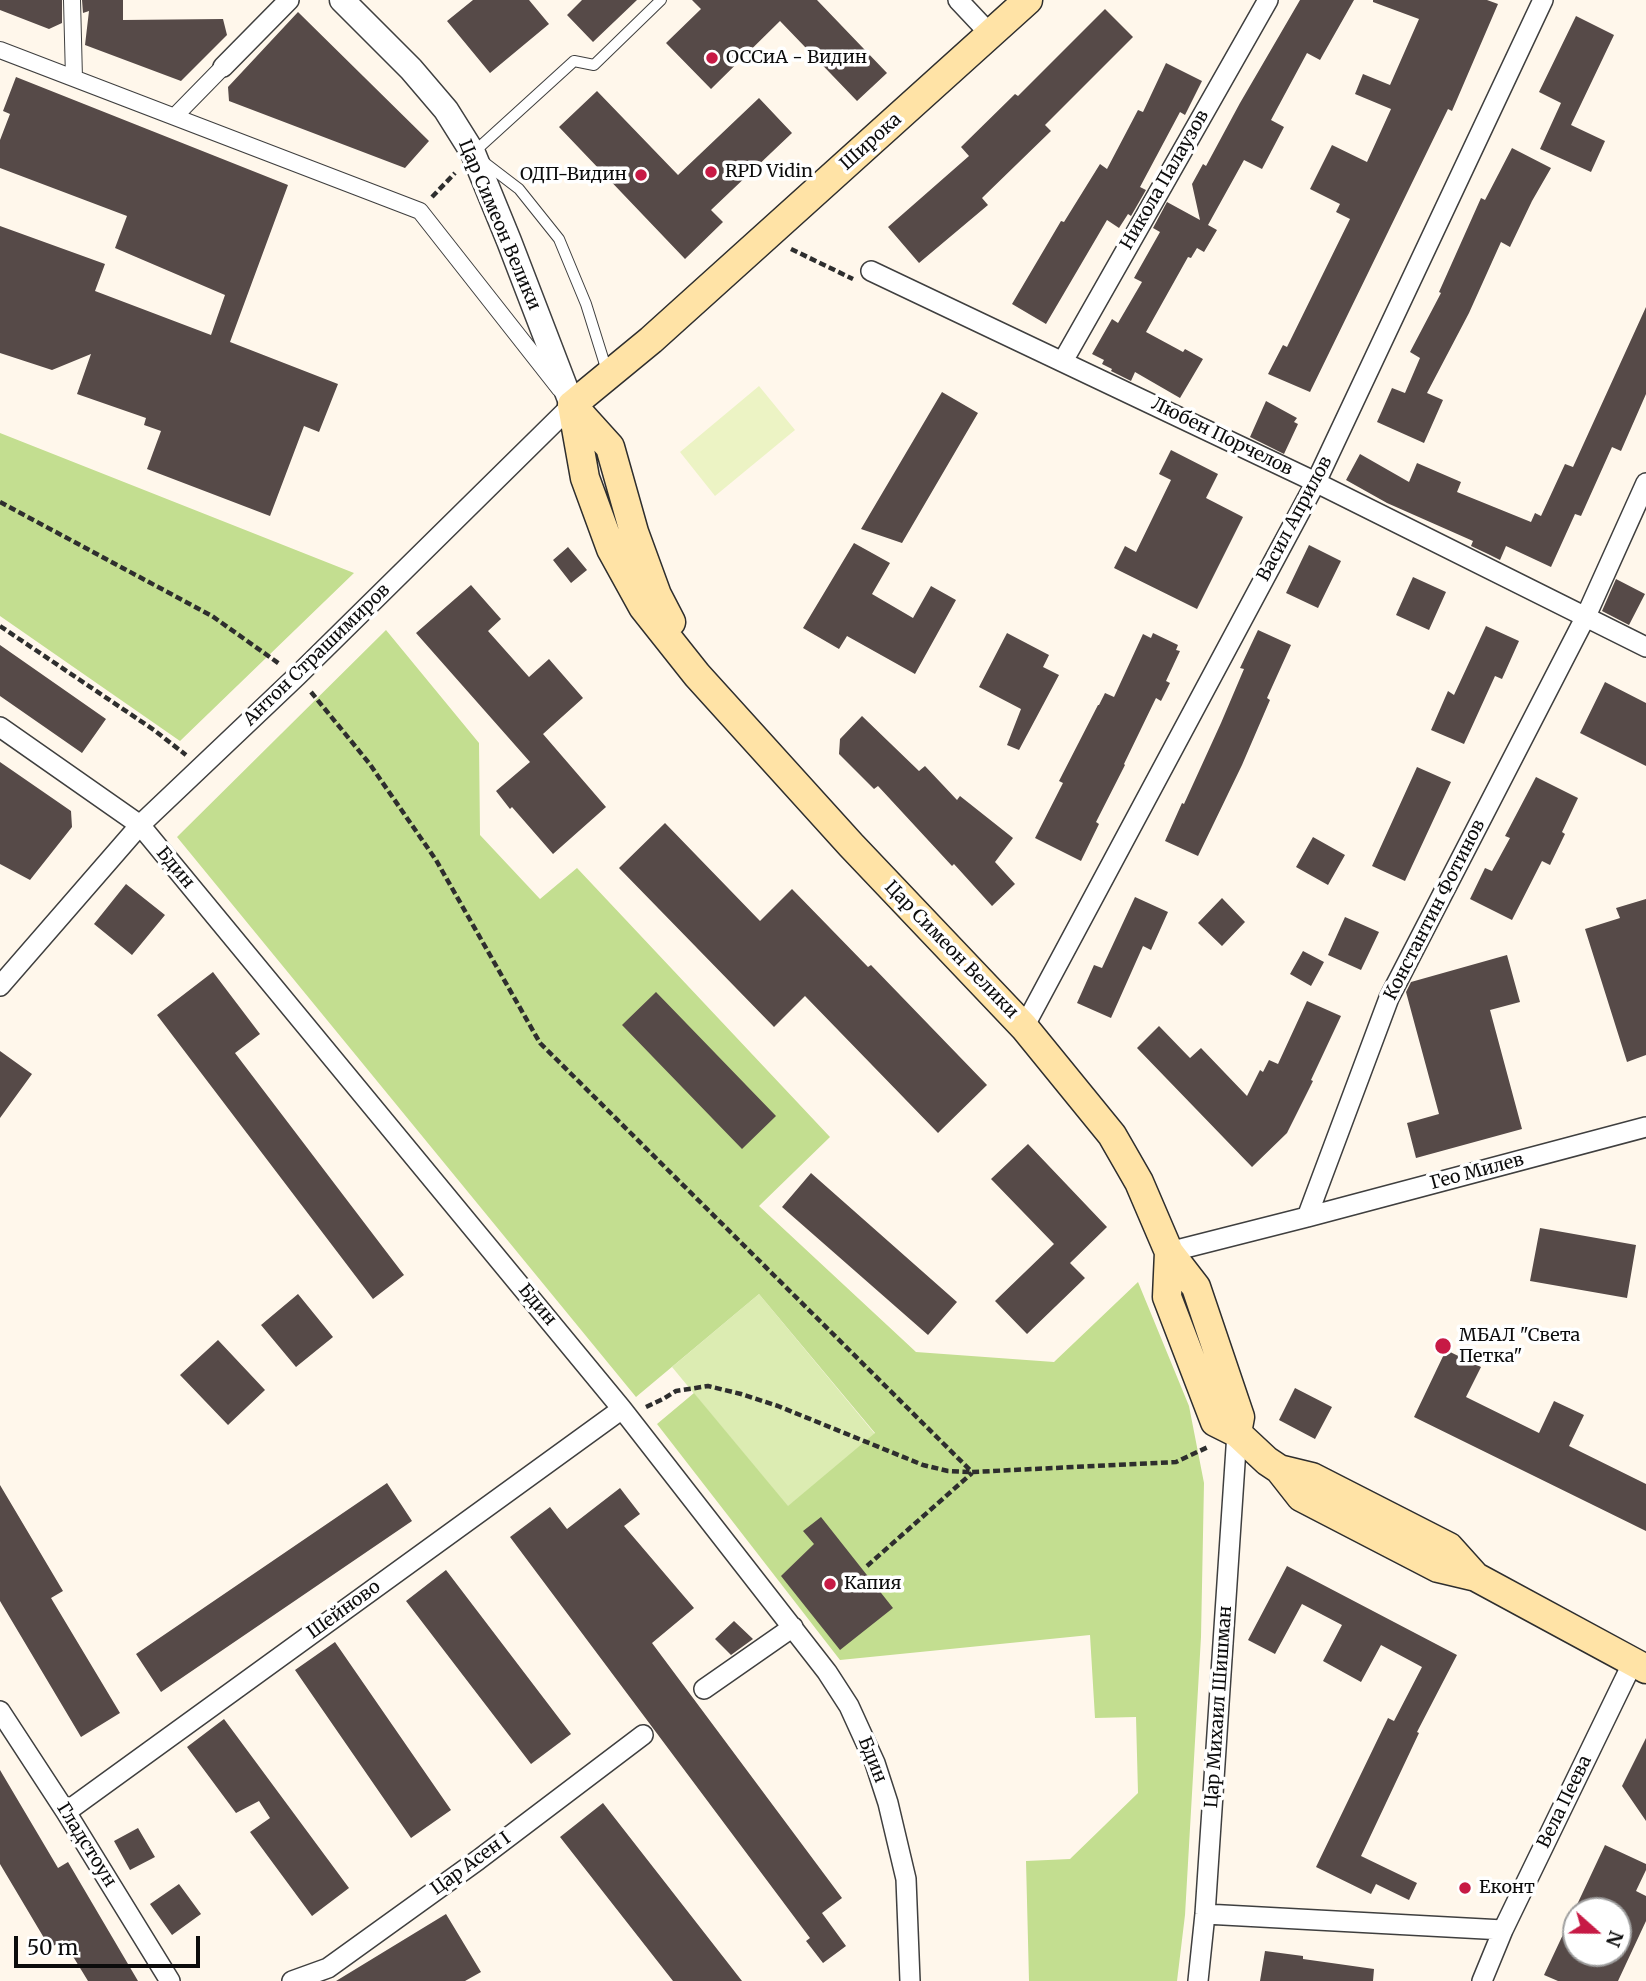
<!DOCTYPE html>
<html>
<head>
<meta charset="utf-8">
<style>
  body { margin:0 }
  #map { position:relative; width:1646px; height:1981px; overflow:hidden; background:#fff7eb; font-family:Merriweather,serif }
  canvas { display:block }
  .north { position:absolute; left:1562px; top:1897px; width:70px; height:70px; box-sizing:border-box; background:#fff; border:2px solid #9e9e9e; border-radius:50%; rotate:111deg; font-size:19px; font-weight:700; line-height:28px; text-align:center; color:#0c0c0c }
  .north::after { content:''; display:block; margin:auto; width:24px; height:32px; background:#c71a45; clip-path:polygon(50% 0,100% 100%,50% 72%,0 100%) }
  .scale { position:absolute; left:14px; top:1936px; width:186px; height:32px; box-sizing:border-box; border:4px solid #0c0c0c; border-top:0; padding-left:9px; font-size:21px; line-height:24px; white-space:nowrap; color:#0c0c0c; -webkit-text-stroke:5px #fff; paint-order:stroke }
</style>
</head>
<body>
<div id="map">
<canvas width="1646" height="1981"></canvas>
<div class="north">N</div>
<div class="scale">50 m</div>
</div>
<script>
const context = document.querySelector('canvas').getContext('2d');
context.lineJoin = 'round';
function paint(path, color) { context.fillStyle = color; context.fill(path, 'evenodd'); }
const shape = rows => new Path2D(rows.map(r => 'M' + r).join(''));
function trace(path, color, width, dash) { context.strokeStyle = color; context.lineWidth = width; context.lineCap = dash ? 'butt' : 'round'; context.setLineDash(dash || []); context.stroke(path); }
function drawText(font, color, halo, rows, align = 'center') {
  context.font = font + ' Merriweather,serif'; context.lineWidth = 7; context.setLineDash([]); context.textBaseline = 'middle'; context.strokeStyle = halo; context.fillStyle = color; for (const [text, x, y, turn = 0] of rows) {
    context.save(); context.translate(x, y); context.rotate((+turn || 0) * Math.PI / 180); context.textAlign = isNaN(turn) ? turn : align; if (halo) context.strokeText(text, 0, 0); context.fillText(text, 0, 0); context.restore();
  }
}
paint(shape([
  [759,1294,875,1434,788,1507,672,1367]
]), '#dcecb2');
paint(shape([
  [0,433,354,573,180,741,0,616],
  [386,630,479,743,480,835,540,899,577,868,830,1137,759,1206,916,1352,1054,1362,1138,1282,1189,1406,1204,1483,1201,1637,1185,1915,1177,1981,1029,1981,1026,1861,1070,1859,1138,1793,1136,1717,1095,1718,1090,1635,840,1660,657,1424,694,1393,788,1506,875,1433,759,1294,636,1397,177,837]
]), '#c3de90');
paint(shape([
  [759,386,795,430,715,496,680,452]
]), '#ecf3c4');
paint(shape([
  [0,0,62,0,62,23,49,29,0,10],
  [82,0,123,0,123,20,223,19,227,35,181,81,85,45,89,11,83,13],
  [473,0,529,0,549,24,490,73,447,21],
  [582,0,637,0,593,42,567,15],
  [692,0,817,0,887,73,857,101,780,21,711,89,666,43,701,9],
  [1300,0,1354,0,1320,60,1307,53,1271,120,1284,127,1262,169,1244,160,1208,225,1217,230,1204,252,1197,248,1191,258,1188,257,1146,332,1183,352,1185,349,1203,359,1180,398,1135,372,1131,381,1111,371,1112,369,1102,364,1104,360,1092,354,1112,319,1118,323,1142,282,1134,278,1160,232,1153,228,1167,202,1200,220,1192,184,1203,164,1206,166,1240,103],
  [1373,0,1487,0,1498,4,1452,111,1448,109,1310,392,1268,374,1283,345,1287,347,1350,219,1336,212,1340,204,1310,189,1332,145,1367,162,1391,109,1355,94,1363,74,1390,85,1419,19,1373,2],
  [1105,9,1133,37,1045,125,1051,131,982,198,988,205,919,263,888,227,969,156,961,147,1015,94,1018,96],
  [298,12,429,141,405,168,229,101,228,87],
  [1576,16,1614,35,1571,125,1605,141,1591,172,1540,149,1561,103,1539,92],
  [1166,63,1202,81,1185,115,1180,112,1140,187,1146,190,1131,216,1128,214,1119,228,1107,220,1046,324,1012,304,1061,221,1064,222,1100,164,1107,169,1138,110,1143,112],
  [16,77,288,185,230,342,338,384,319,432,304,426,270,516,147,469,161,431,144,425,146,418,77,394,91,354,52,370,0,353,0,226,105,264,95,291,211,335,225,295,115,248,127,216,0,168,0,140,10,114,3,111],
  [597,91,678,175,759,98,792,133,711,210,723,222,685,259,559,127],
  [1512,148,1551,168,1532,201,1510,247,1501,242,1469,313,1427,393,1443,400,1424,443,1377,422,1392,388,1405,393,1420,358,1410,352,1441,293,1439,292,1481,198,1485,200],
  [1646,307,1646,394,1621,451,1612,447,1581,516,1575,514,1551,567,1506,546,1500,560,1488,554,1471,546,1473,541,1387,503,1346,480,1360,454,1409,482,1417,463,1461,482,1457,492,1531,522,1535,513,1541,516,1565,464,1573,467],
  [942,392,978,413,902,543,861,529],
  [1266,401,1297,418,1294,422,1298,424,1284,454,1250,437],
  [1171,450,1218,474,1206,498,1243,517,1197,609,1114,568,1125,546,1136,552,1171,480,1159,474],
  [854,543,890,563,872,594,913,618,931,586,956,600,915,674,847,636,839,649,803,628],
  [1309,545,1341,561,1318,608,1286,593],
  [568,547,587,570,571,583,553,560],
  [1413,577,1446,592,1429,630,1396,615],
  [1616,579,1645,594,1629,625,1602,611],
  [471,585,501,619,488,631,529,677,549,659,583,698,543,734,606,807,553,854,512,807,510,809,496,791,530,762,416,633],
  [1486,626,1519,641,1502,679,1495,676,1464,744,1431,730,1448,691,1454,695],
  [1258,630,1291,645,1267,698,1270,700,1242,765,1198,856,1165,841,1182,803,1184,804,1221,723,1244,669,1240,668],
  [1007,633,1049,655,1043,667,1059,675,1019,750,1007,745,1021,709,979,687],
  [1153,633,1178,645,1176,650,1180,651,1166,681,1170,683,1161,701,1156,698,1124,764,1125,765,1096,822,1099,824,1081,861,1035,838,1063,783,1059,781,1098,705,1099,705,1105,693,1114,697,1143,634,1151,638],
  [0,645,106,719,82,753,0,696],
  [1605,682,1646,703,1646,766,1580,733],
  [862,716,919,771,925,766,957,800,960,796,1013,838,995,862,1015,884,992,906,954,864,952,866,878,786,874,789,839,754,840,739],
  [0,762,71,811,72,827,30,880,0,864],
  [1417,767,1451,782,1405,881,1372,866],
  [1536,777,1578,798,1562,832,1565,834,1550,865,1542,861,1512,920,1470,899,1485,868,1492,871,1510,838,1505,836],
  [665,823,760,921,792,889,868,967,871,965,987,1085,938,1133,805,996,774,1027,619,868],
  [1313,837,1345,855,1328,885,1296,867],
  [126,884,165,915,132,955,94,924],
  [1135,897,1168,912,1151,950,1143,946,1111,1018,1077,1003,1094,965,1102,968],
  [1222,898,1245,922,1222,946,1198,923],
  [1646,899,1646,1055,1627,1062,1585,929,1620,918,1616,908],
  [1345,917,1379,932,1361,970,1328,955],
  [1303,951,1324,962,1311,986,1290,974],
  [1507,955,1520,1002,1490,1010,1522,1129,1416,1158,1407,1123,1439,1114,1406,992,1411,982],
  [213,972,260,1034,235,1053,404,1275,373,1299,157,1015],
  [656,992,776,1116,742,1149,622,1025],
  [1307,1001,1341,1016,1311,1080,1313,1081,1287,1133,1252,1167,1137,1048,1159,1026,1190,1058,1201,1048,1247,1096,1260,1070,1263,1072,1269,1060,1278,1064],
  [0,1051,32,1074,0,1118],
  [1028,1144,1107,1227,1070,1263,1085,1278,1027,1334,995,1301,1054,1244,991,1179],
  [811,1173,957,1302,928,1335,782,1207],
  [1540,1228,1636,1245,1627,1298,1530,1281],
  [298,1294,333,1337,296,1367,261,1325],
  [218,1340,265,1390,228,1425,180,1375],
  [1446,1350,1481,1367,1466,1397,1539,1433,1554,1401,1584,1415,1569,1446,1646,1484,1646,1531,1414,1417],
  [1295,1388,1332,1407,1315,1439,1279,1420],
  [387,1483,412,1521,161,1692,136,1654],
  [0,1485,63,1591,51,1598,120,1713,81,1737,0,1601],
  [620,1488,640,1514,624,1526,694,1608,652,1643,842,1898,822,1913,846,1946,823,1963,806,1941,810,1938,510,1537,550,1507,567,1529],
  [821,1517,893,1608,840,1650,781,1576,814,1544,803,1531],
  [1287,1566,1457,1655,1417,1732,1419,1733,1361,1856,1417,1883,1409,1900,1376,1884,1371,1894,1316,1867,1388,1718,1394,1721,1422,1667,1381,1645,1361,1682,1323,1661,1342,1625,1302,1604,1275,1654,1248,1640],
  [446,1570,571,1734,531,1764,406,1601],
  [734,1621,753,1639,731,1655,715,1639],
  [335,1642,451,1810,411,1838,295,1670],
  [224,1719,349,1888,312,1916,250,1832,270,1818,259,1801,236,1813,187,1747],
  [1646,1738,1646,1821,1622,1786],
  [0,1770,58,1868,68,1862,138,1981,88,1981,63,1940,50,1948,0,1864],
  [603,1803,742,1981,673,1981,560,1837],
  [138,1828,155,1857,130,1870,114,1841],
  [1605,1845,1646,1864,1646,1870,1636,1891,1646,1896,1646,1921,1618,1981,1558,1981,1544,1975],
  [1576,1911,1618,1911,1618,1953,1576,1953],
  [179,1884,201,1914,172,1935,150,1904],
  [446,1914,481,1972,465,1981,336,1981],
  [1265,1951,1303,1956,1303,1959,1374,1969,1373,1981,1260,1981]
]), '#564a48');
const service = shape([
  [474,152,574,61,594,65,661,0],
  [485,163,519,189,559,239,586,304,607,371]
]);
const pedestrian = shape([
  [72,0,74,78],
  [0,50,420,211,560,389],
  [175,116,223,67]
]);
const minor = shape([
  [958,0,990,34],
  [223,67,289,0],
  [871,271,1305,477,1646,647],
  [1063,361,1268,0],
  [0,727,140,825,622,1409,827,1672,849,1706,875,1763,888,1803,906,1879,910,1981],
  [0,986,140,825,297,676,572,405],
  [1024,1027,1316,482,1543,0],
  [1307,1217,1646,1127],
  [1169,1252,1307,1217,1389,998,1586,616,1646,483],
  [704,1689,793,1627],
  [0,1711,66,1812,170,1981],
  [66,1812,622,1409],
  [1205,1914,1503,1930],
  [292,1981,328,1968,478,1860,643,1735],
  [1198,1981,1205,1914,1237,1433],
  [1482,1981,1503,1930,1633,1662]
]);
const tertiary = shape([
  [342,0,411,69,446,110,473,153,509,241,572,405]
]);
const secondary = shape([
  [572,405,585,478,611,549,643,607,697,675,851,845,1024,1027,1112,1135,1139,1182,1169,1252,1196,1287,1240,1417,1237,1433],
  [572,405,651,340,1028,0],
  [572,405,610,447,634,532,657,595,671,622],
  [1169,1252,1167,1297,1215,1422,1237,1433,1267,1461,1279,1469,1301,1497,1438,1568,1476,1577,1646,1669],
  [1279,1469,1312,1477,1449,1547,1476,1577]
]);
trace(service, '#3f3f3f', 12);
trace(pedestrian, '#3f3f3f', 18);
trace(minor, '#3f3f3f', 22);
trace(tertiary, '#3f3f3f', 27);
trace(secondary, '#2e2e2e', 31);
trace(shape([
  [432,197,455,173],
  [791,249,853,279],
  [0,502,212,616,281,665],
  [0,626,154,730,186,755],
  [311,692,369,763,436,860,540,1043,972,1472,1176,1462,1208,1447],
  [646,1407,663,1399,676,1391,708,1386,741,1394,778,1406,923,1465,948,1471,971,1472],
  [867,1566,972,1473]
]), '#2e2e2e', 4.5, [7, 3.5]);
trace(service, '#fff', 10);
trace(pedestrian, '#fff', 16);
trace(minor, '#fff', 19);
trace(tertiary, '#fff', 24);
trace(secondary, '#ffe3a6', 28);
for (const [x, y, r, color] of [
  [712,58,7,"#c71a45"],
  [711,172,7,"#c71a45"],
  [641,175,7,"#c71a45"],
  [1443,1346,9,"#c71a45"],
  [830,1584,7,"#c71a45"],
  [1465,1888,7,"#c71a45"]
]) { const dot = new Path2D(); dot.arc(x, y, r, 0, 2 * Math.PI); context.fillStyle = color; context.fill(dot); trace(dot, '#fff', 2.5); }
drawText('18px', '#0c0c0c', '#fff', [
  ["ОССиА - Видин",726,58],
  ["RPD Vidin",725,172],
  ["ОДП-Видин",627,175,"right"],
  ["МБАЛ \"Света",1459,1336],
  ["Петка\"",1459,1357],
  ["Капия",844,1584],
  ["Еконт",1479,1888]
], 'left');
drawText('18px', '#0c0c0c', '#fff', [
  ["Широка",871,142,-42],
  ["Никола Палаузов",1165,180,-60],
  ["Цар Симеон Велики",499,225,67],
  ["Любен Порчелов",1222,437,26],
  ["Васил Априлов",1295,519,-62],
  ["Антон Страшимиров",317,655,-44],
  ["Бдин",175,868,50],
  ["Константин Фотинов",1435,910,-63],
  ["Цар Симеон Велики",951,950,46],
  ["Гео Милев",1477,1172,-15],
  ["Бдин",537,1305,50],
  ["Шейново",344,1610,-36],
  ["Цар Михаил Шишман",1219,1707,-86],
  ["Бдин",872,1760,68],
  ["Вела Пеева",1565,1802,-64],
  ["Гладстоун",86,1845,58],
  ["Цар Асен I",471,1864,-36]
]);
</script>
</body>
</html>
